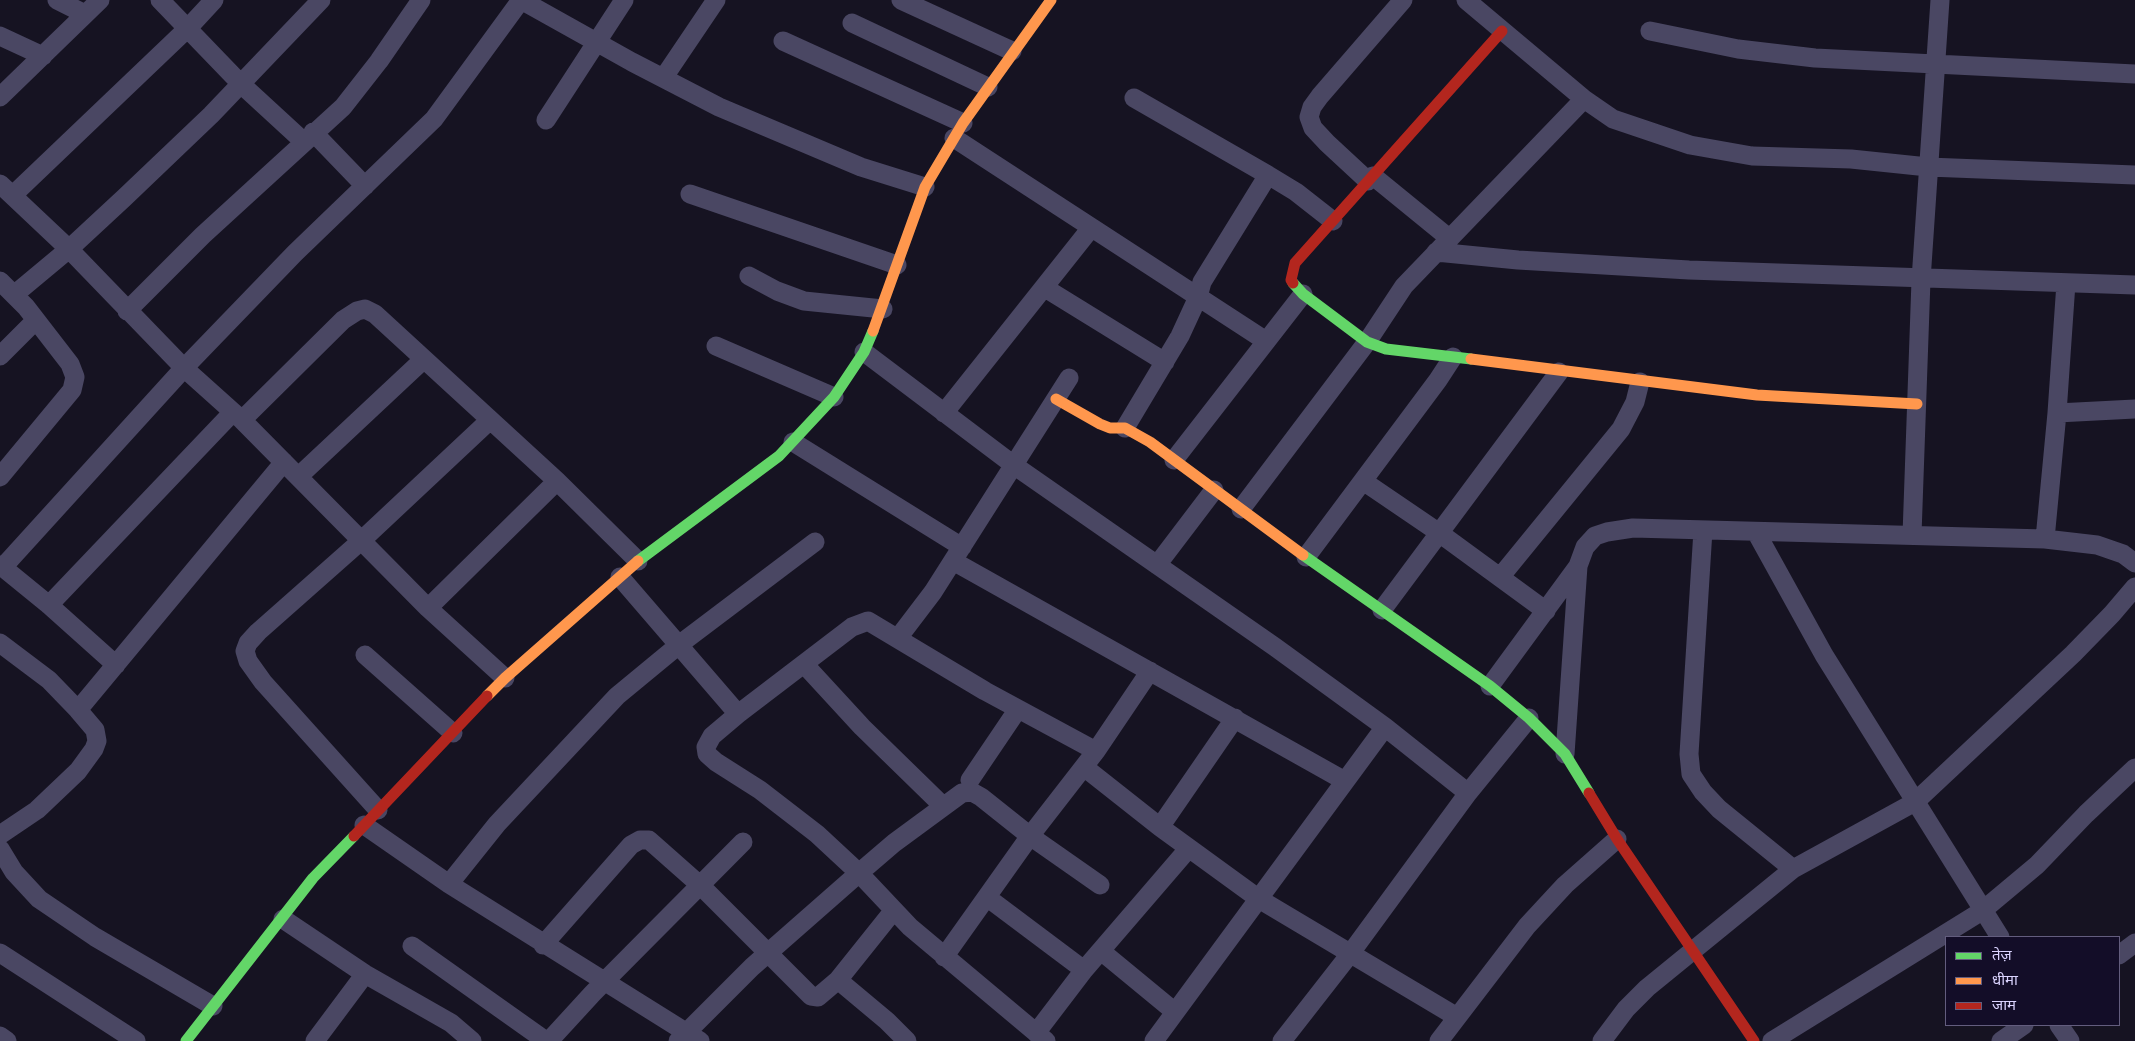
<!DOCTYPE html>
<html>
<head>
<meta charset="utf-8">
<style>
  body { margin:0 }
  #map { position:relative; width:2135px; height:1041px; overflow:hidden; background:#161322; font-family:"Exo 2","Noto Sans Devanagari",sans-serif }
  canvas { display:block }
  .legend { position:absolute; left:1945px; top:936px; width:175px; height:90px; box-sizing:border-box; background:#130d28; border:1px solid #635d7e; margin:0; padding:6px 9px; list-style:none; font-size:15px; color:#dbd4ff }
  .legend li { display:flex; align-items:center; gap:10px; height:25px }
  .legend b { width:25px; border:1px solid #635d7e }
</style>
</head>
<body>
<div id="map">
<canvas width="2135" height="1041"></canvas>
<ul class="legend">
<li><b style="height:6px;background:#63d668"></b>तेज़</li>
<li><b style="height:6px;background:#ff974d"></b>धीमा</li>
<li><b style="height:6px;background:#b3261e"></b>जाम</li>
</ul>
</div>
<script>
const context = document.querySelector('canvas').getContext('2d');
context.lineJoin = 'round';
const shape = rows => new Path2D(rows.map(r => 'M' + r).join(''));
function trace(path, color, width, dash) { context.strokeStyle = color; context.lineWidth = width; context.lineCap = dash ? 'butt' : 'round'; context.setLineDash(dash || []); context.stroke(path); }
trace(shape([
  [57,0,85,14],
  [160,0,241,84,303,141],
  [521,0,632,62,719,107,861,167,925,187],
  [901,0,1012,51],
  [1466,0,1584,99,1613,119,1690,145,1752,156,1851,159,1928,167,2135,175],
  [852,23,988,87],
  [1650,31,1738,49,1815,58,2135,74],
  [0,36,43,56],
  [783,41,963,123],
  [664,77,716,0],
  [0,97,100,0],
  [1134,98,1268,175,1296,192,1333,221],
  [546,120,624,0],
  [313,132,365,186],
  [954,138,1266,341],
  [1373,176,1449,238],
  [1368,181,1327,143,1313,128,1309,117,1312,107,1320,96,1403,0],
  [0,184,69,249,184,368,242,420,428,608,505,678],
  [690,194,897,265],
  [13,195,189,27,214,0],
  [1436,252,1518,260,1689,270,2135,285],
  [749,276,777,291,804,301,883,309],
  [0,281,26,307,70,364,75,377,72,390,0,477],
  [1045,288,1165,362],
  [15,294,69,249,124,198,211,115,321,0],
  [127,311,203,235,343,107,379,61,421,0],
  [716,346,834,397],
  [864,352,1015,466,1275,647,1385,727,1468,793],
  [0,356,35,321],
  [944,413,1091,228],
  [2057,413,2135,409],
  [242,420,343,320,357,311,365,309,375,314,557,481,638,561],
  [1125,428,1180,336,1198,297,1202,282,1268,175],
  [793,442,962,547],
  [1174,460,1303,294],
  [299,476,424,359],
  [1363,481,1438,532,1546,611],
  [1241,509,1367,342,1404,286,1584,99],
  [1703,530,1689,754,1691,774,1703,792,1719,809,1793,869],
  [1756,532,1824,655,2000,937],
  [1912,535,1921,280,1940,0],
  [2045,539,2057,413,2066,283],
  [1306,557,1438,380,1453,357],
  [953,561,1345,781],
  [0,565,49,605,116,665],
  [1157,565,1214,490],
  [3,567,184,368,295,253,434,119,521,0],
  [1501,576,1621,429,1635,402,1640,382],
  [620,577,738,714],
  [49,605,233,412],
  [428,608,557,481],
  [1382,610,1559,372],
  [898,638,933,592,1069,378],
  [0,643,49,680,78,710,95,730,97,741,94,749,78,771,37,810,0,835],
  [365,655,453,733],
  [804,664,862,727,943,806],
  [1490,686,1578,566],
  [78,710,284,462],
  [1565,754,1578,566,1585,547,1595,536,1607,532,1633,528,2045,539,2097,545,2123,554,2135,563],
  [1084,767,1160,827,1259,899,1457,1017],
  [970,780,1018,709],
  [378,810,263,682,248,661,245,651,248,643,258,632,362,540,490,420],
  [364,825,449,884,700,1041],
  [1160,827,1235,718],
  [0,849,14,872,39,899,95,937,213,1006],
  [449,884,497,824,617,696,680,644,815,542],
  [988,898,1084,970],
  [283,919,365,974,451,1023,472,1041],
  [543,945,631,845,640,840,649,840,701,886,811,996,818,997,838,980,894,910],
  [412,946,546,1041],
  [1101,951,1175,1012],
  [0,953,136,1041],
  [2119,955,2135,943],
  [944,957,1030,836,1096,751,1150,671],
  [838,980,887,1021,907,1041],
  [2059,1025,2070,1041],
  [1036,1033,1084,970,1189,848],
  [0,1036,7,1041],
  [315,1041,365,974],
  [549,1041,593,993,743,842],
  [678,1041,752,967,859,873,894,843,962,793,972,792,981,797,1030,836,1100,885],
  [1046,1041,910,927,859,873,817,834,760,790,716,762,707,754,706,747,712,736,738,714,852,627,868,621,985,691,1096,751],
  [1154,1041,1385,727],
  [1282,1041,1350,954,1468,793,1529,718],
  [1439,1041,1527,926,1565,885,1617,839],
  [1602,1041,1626,1009,1647,988,1793,869,1915,802,2073,654,2112,614,2135,587],
  [1772,1041,1982,911,2037,865,2086,814,2135,768],
  [2001,1041,2024,1025]
]), '#4a4763', 19);
trace(shape([
  [1293,283,1303,294,1367,342,1386,349,1471,359],
  [1303,555,1490,686,1529,718,1565,754,1589,793],
  [638,561,779,456,834,397,864,352,873,331],
  [186,1041,313,878,354,836]
]), '#63d668', 11);
trace(shape([
  [873,331,925,187,963,123,1051,0],
  [1471,359,1757,395,1917,404],
  [1056,399,1100,424,1110,428,1125,428,1150,442,1303,555],
  [487,696,505,678,638,561]
]), '#ff974d', 11);
trace(shape([
  [1293,283,1291,280,1295,263,1502,31],
  [1589,793,1617,839,1754,1041],
  [354,836,487,696]
]), '#b3261e', 11);
</script>
</body>
</html>
